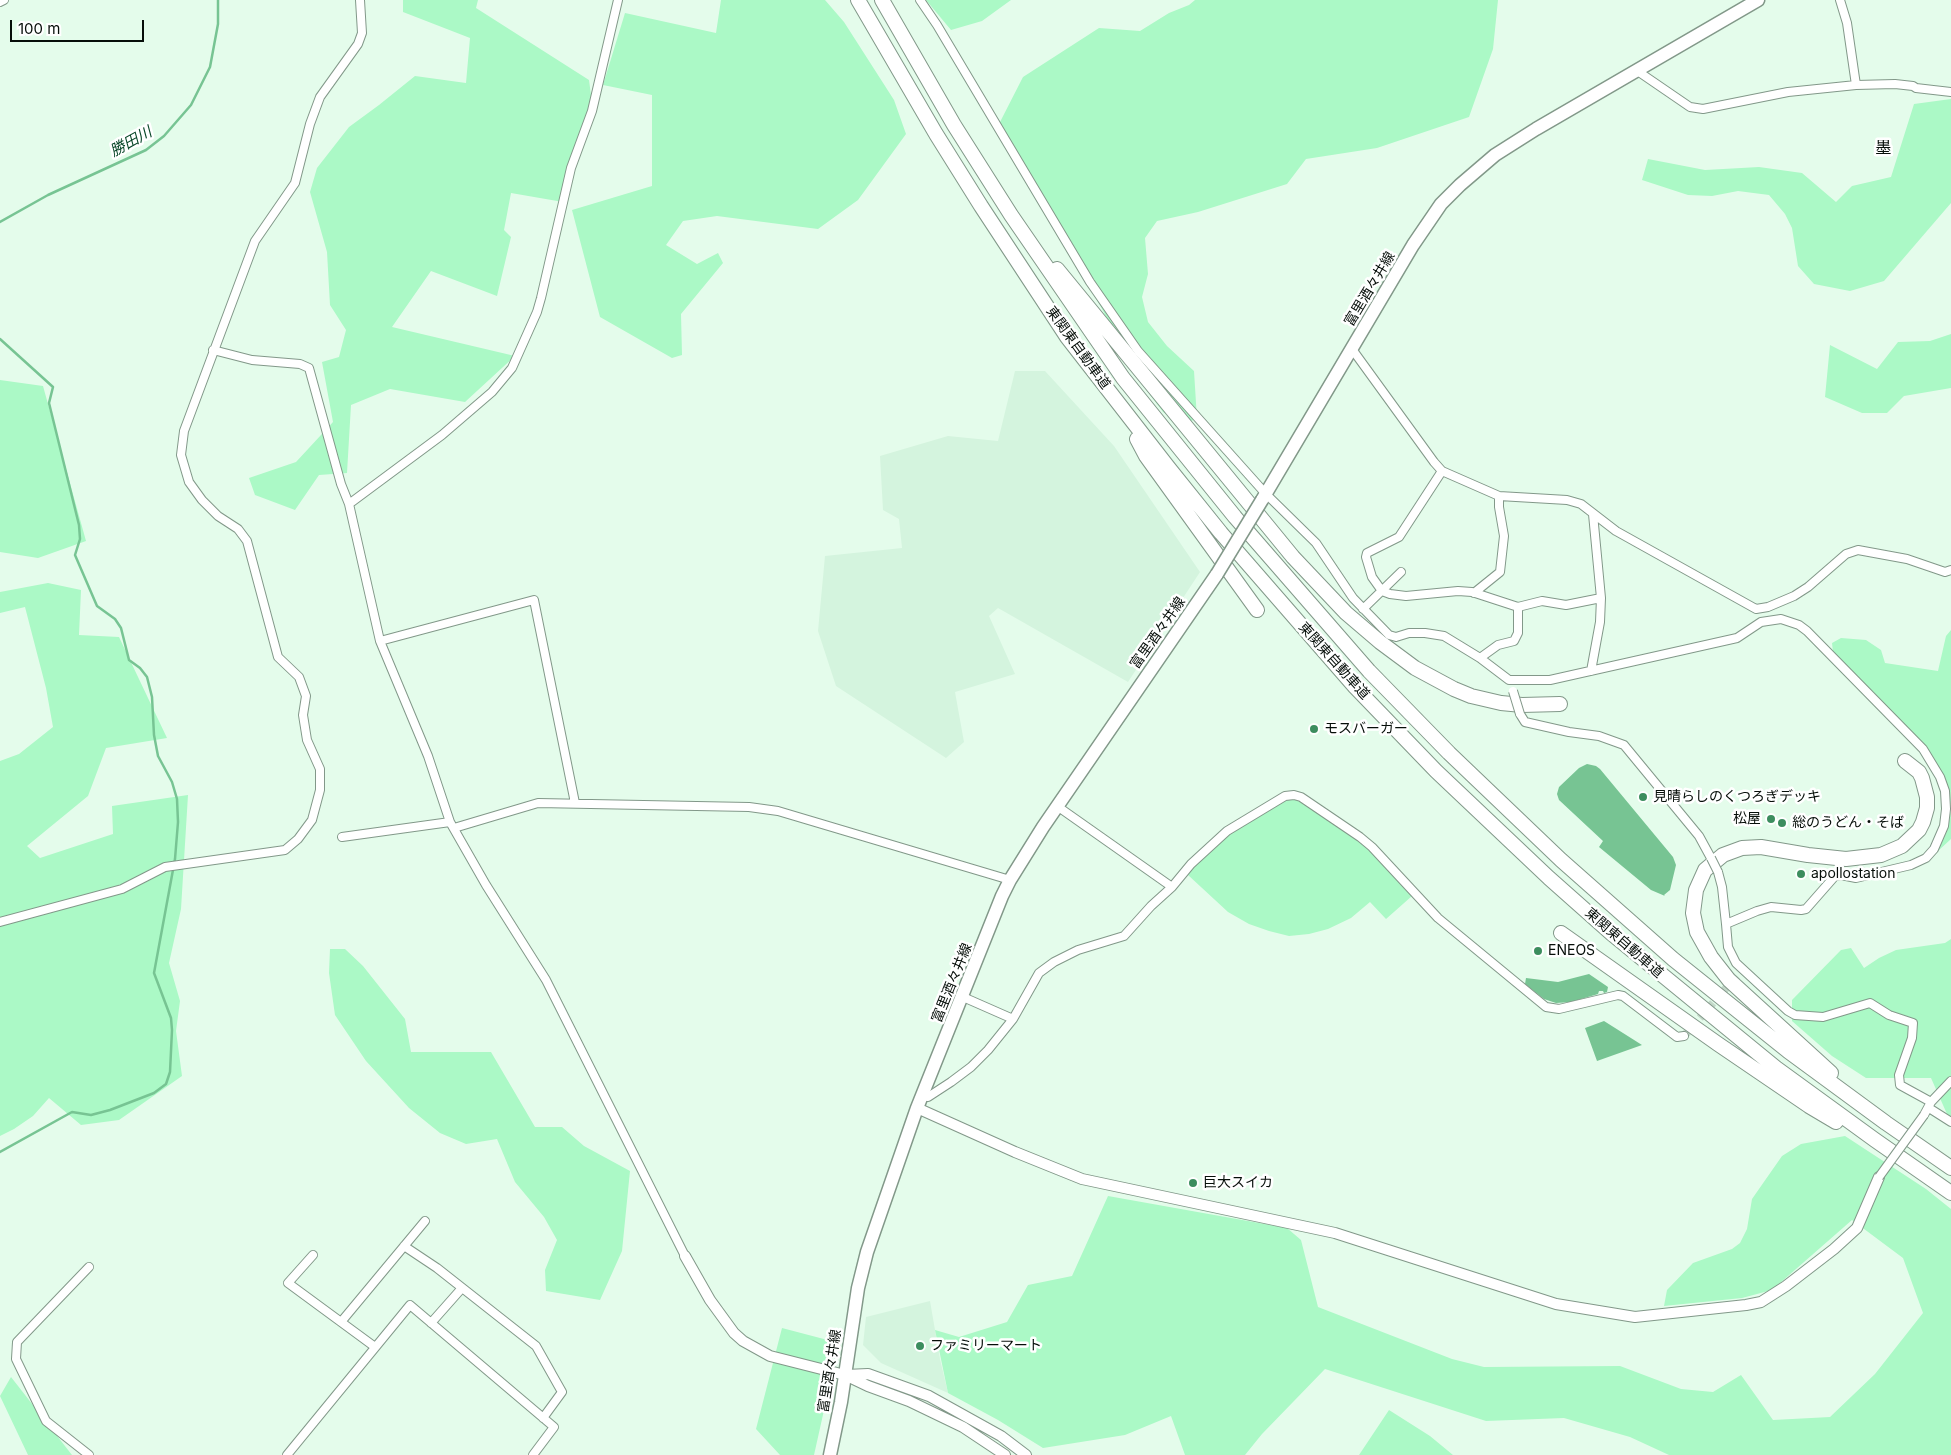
<!DOCTYPE html>
<html>
<head>
<meta charset="utf-8">
<style>
  body { margin:0 }
  #map { position:relative; width:1951px; height:1455px; overflow:hidden; background:#e4fceb; font-family:Inter,sans-serif }
  canvas { display:block }
  .scale { position:absolute; left:10px; top:20px; width:134px; height:22px; box-sizing:border-box; border:2px solid #060e09; border-top:0; padding-left:6px; font-size:15px; line-height:18px; white-space:nowrap; color:#060e09; -webkit-text-stroke:4px #fff; paint-order:stroke }
</style>
</head>
<body>
<div id="map">
<canvas width="1951" height="1455"></canvas>
<div class="scale">100 m</div>
</div>
<script>
const context = document.querySelector('canvas').getContext('2d');
context.lineJoin = 'round';
function paint(path, color) { context.fillStyle = color; context.fill(path, 'evenodd'); }
const shape = rows => new Path2D(rows.map(r => 'M' + r).join(''));
function trace(path, color, width, dash) { context.strokeStyle = color; context.lineWidth = width; context.lineCap = dash ? 'butt' : 'round'; context.setLineDash(dash || []); context.stroke(path); }
function drawText(font, color, halo, rows, align = 'center') {
  context.font = font + ' Inter,"Noto Sans JP",sans-serif'; context.lineWidth = 5; context.setLineDash([]); context.textBaseline = 'middle'; context.strokeStyle = halo; context.fillStyle = color; for (const [text, x, y, turn = 0] of rows) {
    context.save(); context.translate(x, y); context.rotate((+turn || 0) * Math.PI / 180); context.textAlign = isNaN(turn) ? turn : align; if (halo) context.strokeText(text, 0, 0); context.fillText(text, 0, 0); context.restore();
  }
}
paint(shape([
  [1015,371,1045,371,1114,446,1200,572,1128,682,998,608,989,616,1015,674,955,692,964,742,946,758,836,686,818,631,825,556,902,548,899,519,883,510,880,456,948,436,998,441],
  [930,1301,940,1359,948,1393,881,1363,863,1345,866,1317]
]), '#d4f4de');
paint(shape([
  [403,0,478,0,476,8,589,80,592,103,563,202,511,193,504,230,511,237,497,296,431,271,392,327,515,356,465,402,390,389,351,405,347,473,319,475,295,510,255,495,249,478,296,462,333,422,322,362,339,357,346,330,330,305,327,252,310,192,317,168,349,127,379,105,415,76,466,83,470,38,403,12],
  [721,0,825,0,844,22,894,100,906,134,858,200,818,229,717,216,683,221,666,245,697,264,718,253,723,263,681,314,682,355,672,358,600,317,572,210,652,186,652,95,603,85,625,13,716,33],
  [926,0,1011,0,982,21,951,30],
  [1195,0,1498,0,1493,49,1469,117,1377,148,1306,159,1287,184,1198,212,1157,221,1145,238,1148,274,1142,297,1148,322,1167,346,1194,371,1197,419,1181,424,1163,412,1136,376,1101,307,1037,198,999,124,1023,77,1099,28,1140,31,1169,13,1189,5],
  [1951,99,1951,203,1884,281,1850,291,1814,284,1798,266,1792,228,1785,214,1769,195,1738,191,1712,196,1688,195,1642,180,1648,159,1705,170,1759,167,1802,173,1836,202,1852,186,1891,177,1914,104],
  [1951,334,1951,388,1904,396,1887,413,1862,413,1825,397,1830,345,1877,369,1898,342,1930,341],
  [0,380,43,386,86,541,38,558,0,552],
  [48,583,81,590,79,635,119,637,167,738,106,748,88,796,27,846,40,858,113,834,112,806,188,795,181,909,169,963,180,1001,176,1031,182,1076,119,1120,81,1125,49,1098,33,1116,14,1129,0,1136,0,761,19,754,53,727,46,688,25,607,0,613,0,592],
  [1951,630,1951,839,1938,851,1948,828,1951,808,1949,790,1943,776,1925,746,1833,652,1832,643,1841,638,1866,640,1881,650,1885,663,1938,671,1946,636],
  [1293,798,1299,799,1358,838,1412,896,1386,919,1370,902,1351,918,1328,929,1309,934,1289,936,1269,931,1249,924,1228,912,1188,875,1193,867,1229,834,1285,801],
  [1951,939,1951,1123,1931,1078,1866,1078,1832,1056,1792,1021,1792,1000,1841,950,1851,948,1864,968,1879,958,1896,950,1945,943],
  [330,949,345,949,363,966,405,1019,411,1052,491,1052,535,1127,562,1127,584,1146,630,1171,622,1251,600,1300,546,1291,545,1270,557,1240,544,1217,515,1182,497,1139,466,1144,440,1133,409,1108,366,1061,335,1015,329,973],
  [1845,1136,1926,1189,1951,1209,1951,1455,1669,1455,1630,1437,1564,1418,1486,1421,1325,1369,1262,1434,1245,1455,1185,1455,1171,1416,1125,1435,1043,1448,998,1420,948,1393,935,1330,959,1337,1007,1322,1028,1285,1072,1276,1108,1196,1287,1228,1301,1240,1318,1307,1452,1359,1484,1367,1620,1366,1681,1389,1713,1392,1741,1375,1773,1420,1830,1417,1875,1374,1923,1313,1903,1258,1852,1220,1772,1290,1742,1298,1664,1306,1667,1290,1693,1263,1732,1249,1740,1243,1747,1229,1752,1199,1782,1156,1801,1144],
  [782,1328,839,1343,814,1455,780,1455,756,1429],
  [11,1377,72,1455,28,1455,0,1396],
  [1389,1410,1430,1436,1453,1455,1359,1455]
]), '#abf9c6');
paint(shape([
  [1587,764,1596,766,1600,769,1673,857,1676,865,1670,890,1664,895,1665,896,1651,890,1599,847,1603,841,1559,800,1557,794,1559,787,1579,768],
  [1589,974,1608,987,1607,992,1604,993,1603,991,1599,991,1598,994,1571,1002,1556,1003,1544,999,1525,984,1526,978,1558,982],
  [1604,1021,1642,1045,1597,1061,1585,1028]
]), '#77c493');
trace(shape([
  [0,222,48,195,146,150,164,136,191,105,210,67,218,24,218,0],
  [0,339,53,387,49,403,79,525,80,539,75,555,97,606,115,619,121,628,129,660,140,668,147,677,152,697,154,735,158,756,172,782,177,799,178,822,175,859,154,973,171,1018,172,1030,170,1072,166,1084,154,1093,110,1110,91,1115,72,1112,0,1152]
]), '#77c493', 2.5);
trace(shape([
  [1684,1036,1743,969]
]), '#c3d8c9', 8, [8, 4]);
const minor = shape([
  [920,0,937,25,1090,282,1138,351,1265,493,1316,543,1353,598,1389,635,1396,637,1409,633,1425,633,1444,636,1480,658,1509,680,1550,680,1737,638,1761,622,1781,619,1799,625,1807,631,1923,749,1940,777,1945,791,1946,809,1944,826,1934,849,1926,858,1911,865,1856,878,1841,875,1835,876,1806,909,1801,910,1771,907,1757,911,1726,924,1728,947,1736,963,1788,1011,1795,1015,1823,1017,1870,1003,1889,1015,1913,1023,1912,1038,1899,1075,1900,1085,1931,1102],
  [1840,0,1847,23,1856,85],
  [0,2,4,0],
  [1636,70,1690,107,1703,109,1788,92,1856,85,1895,84,1913,86,1916,88,1951,92],
  [1352,349,1434,462,1442,471,1499,496,1567,500,1581,504,1616,531,1756,609,1768,607,1794,596,1808,587,1846,554,1858,550,1907,559,1945,572,1951,570],
  [213,350,252,360,300,364,309,368,341,484,349,504,380,641,428,756,450,822,486,885,546,980,685,1256],
  [1442,471,1399,537,1367,553,1366,557,1372,577,1382,591,1390,594,1406,596,1458,591,1472,592,1518,607,1542,601,1566,605,1601,598],
  [349,504,442,435,492,392,512,368,537,312,541,298,571,168,592,111,618,0],
  [1474,593,1500,572,1504,536,1499,507,1499,496],
  [1363,609,1401,572],
  [380,641,534,600,575,803],
  [1480,658,1498,645,1514,641,1518,633,1518,607],
  [1591,671,1600,622,1601,598,1593,514],
  [1520,714,1525,722,1569,732,1599,736,1624,745,1699,836,1711,858],
  [1057,806,1172,887],
  [454,828,538,803,749,807,778,811,1010,880],
  [342,837,450,822],
  [1718,872,1722,887,1726,924],
  [0,922,122,889,165,867,285,850,298,839,312,820,320,790,320,769,307,740,303,715,306,696,299,677,278,657,247,541,238,529,218,516,202,500,189,482,181,455,184,431,255,241,295,183,310,124,320,97,358,44,362,33,360,0],
  [963,997,1013,1019],
  [922,1096,928,1097,951,1082,971,1067,988,1050,1013,1019,1039,973,1054,962,1078,950,1124,936,1151,906,1172,887,1191,864,1227,831,1285,796,1294,795,1301,797,1360,837,1372,847,1438,918,1546,1007,1559,1009,1618,995,1623,996,1677,1037,1684,1036],
  [1929,1108,1951,1122],
  [1924,1115,1931,1102,1951,1081],
  [404,1246,437,1268,536,1346,562,1392,543,1418],
  [313,1255,288,1283,375,1347],
  [89,1267,17,1342,16,1359,46,1421,89,1455],
  [341,1322,425,1221],
  [431,1323,462,1288],
  [287,1455,410,1305,554,1427,533,1455]
]);
const tertiary = shape([
  [917,1108,1015,1152,1082,1179,1335,1233,1556,1304,1635,1317,1746,1305,1761,1302,1786,1286,1834,1249,1857,1228,1879,1177],
  [685,1256,710,1300,734,1333,743,1341,770,1356,845,1375,868,1386,909,1401,963,1427,1005,1455],
  [846,1375,868,1374,929,1396,1001,1436,1026,1455]
]);
const primary = shape([
  [1262,500,1413,245,1441,204,1460,185,1495,155,1536,129,1758,0],
  [830,1455,841,1402,858,1288,867,1252,917,1108,1002,896,1010,880,1043,827,1217,574]
]);
const motorway = shape([
  [858,0,936,134,981,206,1067,337,1168,467,1221,533,1355,687,1436,771,1549,878,1611,933,1776,1068,1875,1140,1951,1193],
  [882,0,954,125,1011,215,1123,378,1235,517,1369,671,1449,753,1561,860,1673,959,1788,1051,1886,1123,1951,1168],
  [1057,269,1293,557,1346,613,1380,642,1415,668,1454,689,1471,696,1501,703,1522,705,1560,704],
  [1137,439,1146,456,1257,610],
  [1561,933,1718,1044,1809,1106,1836,1122],
  [1831,1073,1729,980,1711,957,1697,932,1693,913,1696,890,1705,870,1723,855,1742,848,1761,847,1808,855,1846,859,1881,855,1902,846,1919,830,1923,822,1927,808,1927,797,1922,778,1919,772,1905,761]
]);
trace(minor, '#829889', 10);
trace(tertiary, '#829889', 12);
trace(primary, '#829889', 15);
trace(motorway, '#829889', 16);
trace(minor, '#fff', 8);
trace(tertiary, '#fff', 10);
trace(primary, '#fff', 12);
trace(motorway, '#fff', 14);
const minorBridge = shape([
  [1513,691,1520,714],
  [1711,858,1718,872],
  [1879,1177,1924,1115]
]);
const primaryBridge = shape([
  [1217,574,1262,500]
]);
trace(minorBridge, '#829889', 10, []);
trace(primaryBridge, '#829889', 15, []);
trace(minorBridge, '#fff', 8);
trace(primaryBridge, '#fff', 12);
for (const [x, y, r, color] of [
  [1314,729,5,"#3c8d5e"],
  [1643,797,5,"#3c8d5e"],
  [1771,819,5,"#3c8d5e"],
  [1782,823,5,"#3c8d5e"],
  [1801,874,5,"#3c8d5e"],
  [1538,951,5,"#3c8d5e"],
  [1193,1183,5,"#3c8d5e"],
  [920,1346,5,"#3c8d5e"]
]) { const dot = new Path2D(); dot.arc(x, y, r, 0, 2 * Math.PI); context.fillStyle = color; context.fill(dot); trace(dot, '#fff', 2); }
drawText('14px', '#060e09', '#fff', [
  ["富里酒々井線",1370,289,-59],
  ["東関東自動車道",1078,348,54],
  ["富里酒々井線",1158,633,-55],
  ["東関東自動車道",1334,661,48],
  ["東関東自動車道",1624,943,41],
  ["富里酒々井線",952,983,-68],
  ["富里酒々井線",830,1371,-81]
]);
drawText('14px', '#060e09', '#fff', [
  ["モスバーガー",1324,729],
  ["見晴らしのくつろぎデッキ",1653,797],
  ["松屋",1761,819,"right"],
  ["総のうどん・そば",1792,823],
  ["apollostation",1811,874],
  ["ENEOS",1548,951],
  ["巨大スイカ",1203,1183],
  ["ファミリーマート",930,1346]
], 'left');
drawText('italic 15px', '#064526', '#fff', [
  ["勝田川",131,142,-29]
]);
drawText('16px', '#060e09', '#fff', [
  ["墨",1883,148]
]);
</script>
</body>
</html>
